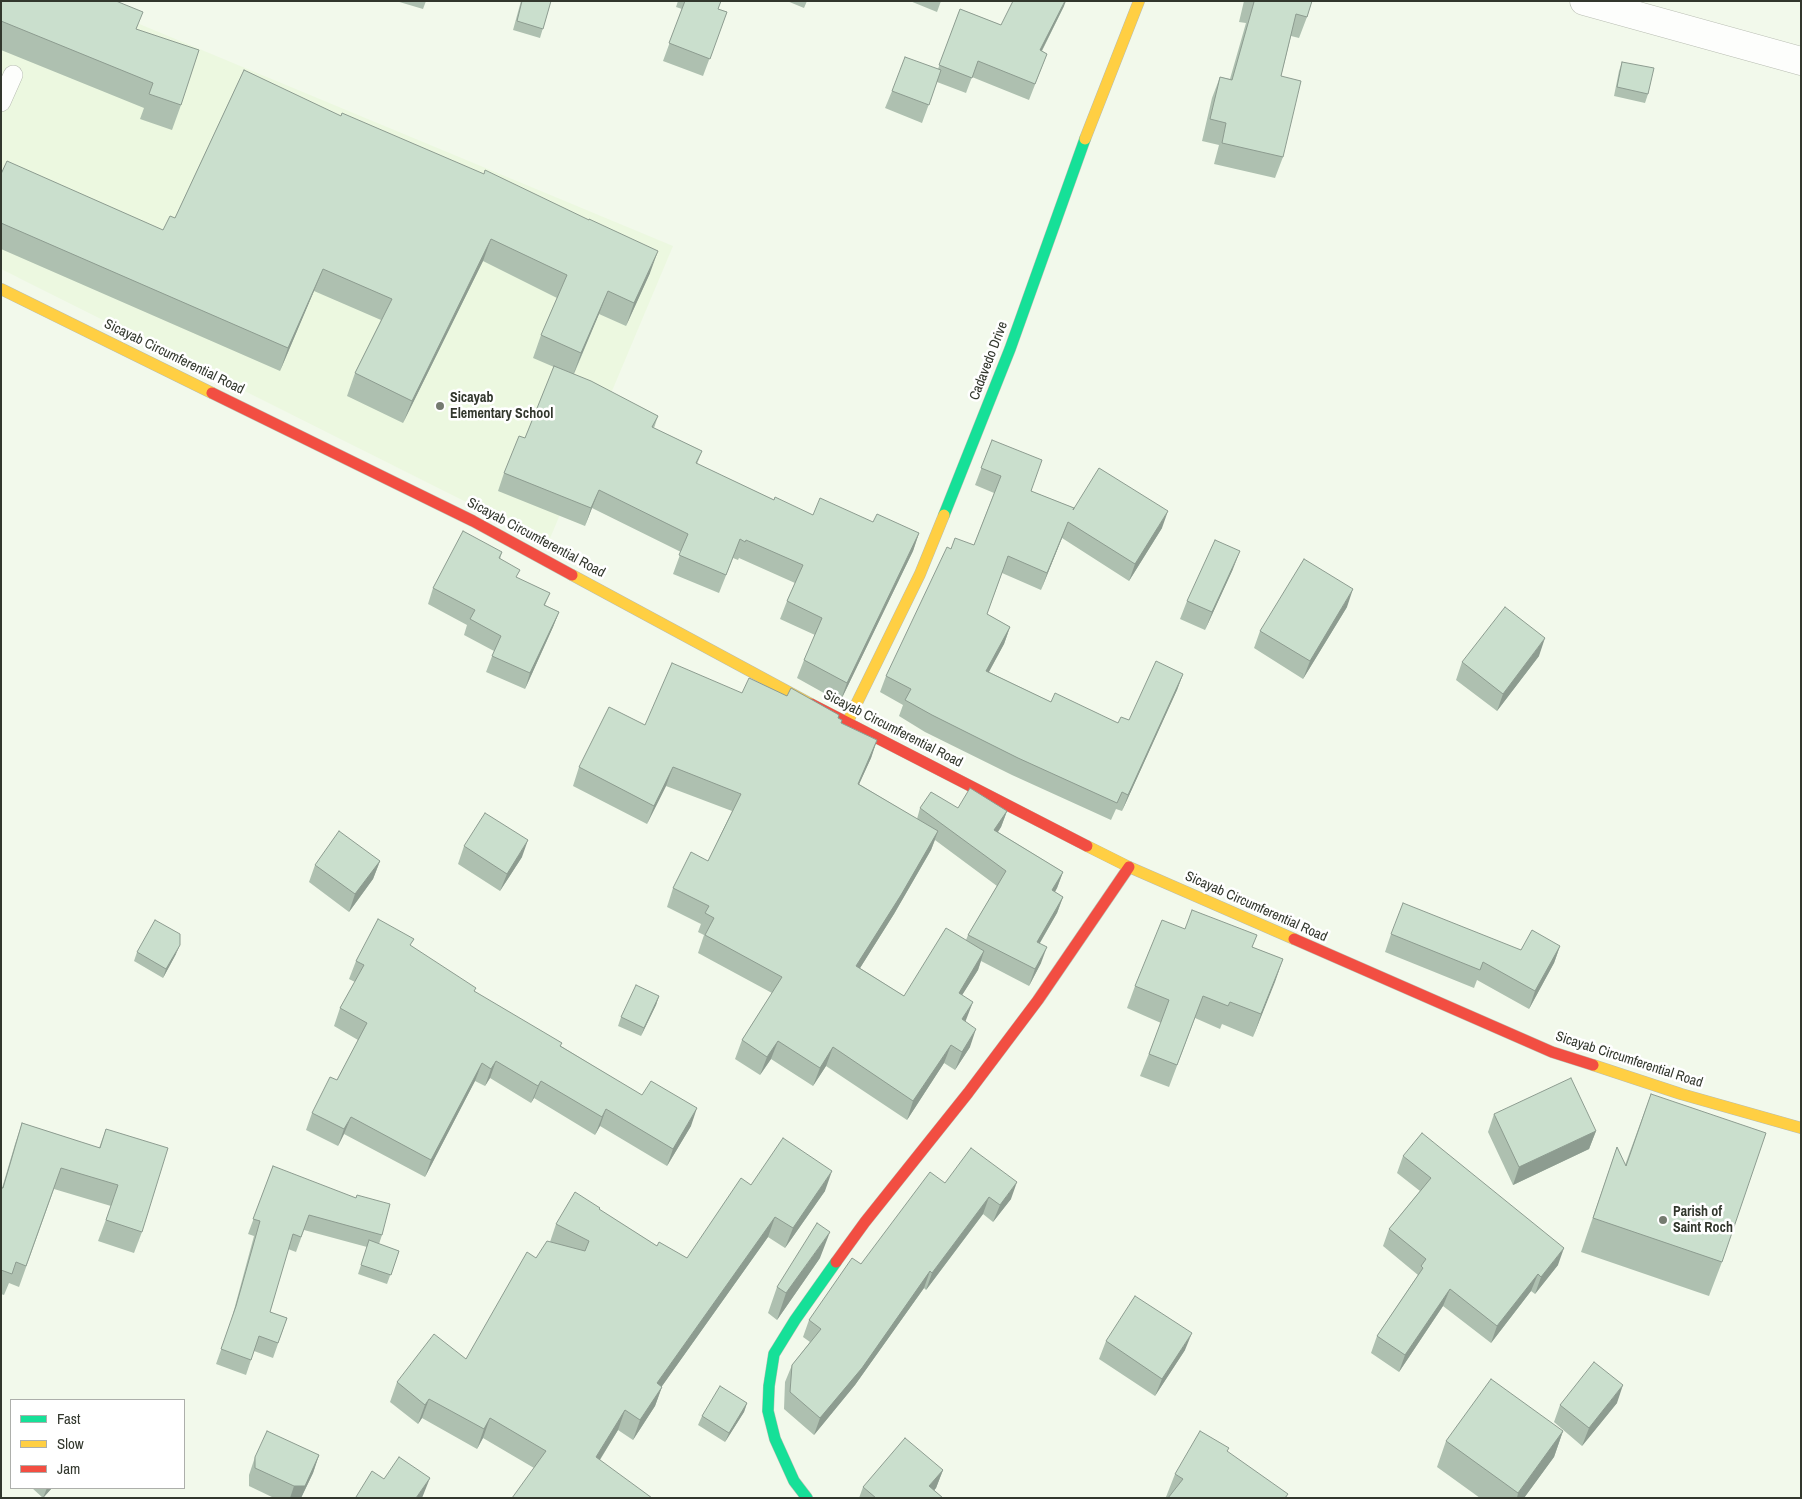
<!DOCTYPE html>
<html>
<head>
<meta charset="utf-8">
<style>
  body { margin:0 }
  #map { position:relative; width:1802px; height:1499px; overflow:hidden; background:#f2f9eb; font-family:"Archivo Narrow",sans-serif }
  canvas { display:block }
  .frame { position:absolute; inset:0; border:2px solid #32372d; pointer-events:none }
  .legend { position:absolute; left:10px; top:1399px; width:175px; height:90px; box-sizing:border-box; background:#fff; border:1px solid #adafab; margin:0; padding:6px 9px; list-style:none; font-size:15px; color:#32372d }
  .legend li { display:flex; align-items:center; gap:10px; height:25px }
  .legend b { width:25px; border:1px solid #adafab }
</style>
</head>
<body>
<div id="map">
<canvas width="1802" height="1499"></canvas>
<div class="frame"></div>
<ul class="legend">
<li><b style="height:6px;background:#16e098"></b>Fast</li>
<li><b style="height:6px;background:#ffcf43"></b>Slow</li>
<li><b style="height:6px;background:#f24e42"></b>Jam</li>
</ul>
</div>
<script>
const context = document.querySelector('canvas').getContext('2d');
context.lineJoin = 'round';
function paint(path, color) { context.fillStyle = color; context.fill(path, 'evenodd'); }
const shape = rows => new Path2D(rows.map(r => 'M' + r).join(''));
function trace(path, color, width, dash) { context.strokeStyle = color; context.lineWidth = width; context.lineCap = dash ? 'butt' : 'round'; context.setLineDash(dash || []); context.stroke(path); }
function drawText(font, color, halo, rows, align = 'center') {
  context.font = font + ' "Archivo Narrow",sans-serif'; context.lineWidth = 5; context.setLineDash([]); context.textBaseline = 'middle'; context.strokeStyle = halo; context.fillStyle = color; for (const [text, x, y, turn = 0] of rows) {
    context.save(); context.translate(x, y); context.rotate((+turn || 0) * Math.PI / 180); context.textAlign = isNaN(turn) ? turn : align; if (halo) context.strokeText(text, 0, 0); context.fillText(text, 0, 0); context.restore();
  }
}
paint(shape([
  [1,1,84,1,673,246,548,543,1,269]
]), '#ecf8e0');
const lane = shape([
  [1,102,13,75]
]);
const street = shape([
  [1584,1,1801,61]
]);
const fast = shape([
  [944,515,1010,349,1085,139],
  [807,1498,794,1481,775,1439,768,1411,769,1386,774,1354,795,1320,836,1262]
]);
const slow = shape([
  [1085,139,1139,1],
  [1,289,212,393],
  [572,575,811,704],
  [847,723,920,574,944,515],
  [1087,846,1129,867,1294,939],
  [1593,1065,1681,1094,1801,1128]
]);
const jam = shape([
  [212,393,473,521,572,575],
  [811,704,1087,846],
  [1294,939,1552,1052,1593,1065],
  [836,1262,865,1222,968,1093,1038,1000,1129,867]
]);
trace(lane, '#b8bdb2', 20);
trace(street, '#b8bdb2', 29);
trace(fast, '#b8bdb2', 12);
trace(slow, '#b8bdb2', 12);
trace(jam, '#b8bdb2', 12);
trace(lane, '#fdfefc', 19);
trace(street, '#fdfefc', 28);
trace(fast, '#16e098', 11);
trace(slow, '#ffcf43', 11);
trace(jam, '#f24e42', 11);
paint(shape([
  [1,1,136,30,181,105,172,130,140,119,144,108,1,50],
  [396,1,426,1,423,9],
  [521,1,551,1,540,38,513,30],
  [678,1,721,1,718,9,727,12,703,76,663,61,682,9,676,7],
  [787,1,807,1,804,8],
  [910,1,941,1,937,12],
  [1244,1,1312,1,1307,17,1299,38,1291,36,1281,76,1283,157,1275,178,1214,164,1219,145,1202,141,1212,98,1220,77,1230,79,1246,23,1239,22],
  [1064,6,1042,51,1047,54,1029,100,972,77,966,93,937,82,922,123,885,108,892,91,938,69,960,9,1001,25],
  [1622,62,1648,94,1645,103,1614,96,1619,71],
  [244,70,650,273,626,326,599,314,574,374,658,416,654,428,702,451,697,464,774,500,813,515,873,522,919,533,913,551,840,702,797,678,804,660,815,635,780,619,787,601,795,583,739,558,738,560,733,558,719,593,673,574,681,552,592,508,585,526,498,491,504,473,525,438,554,367,533,358,541,335,557,298,483,261,403,423,347,396,355,373,381,320,314,291,280,371,1,249,1,174,163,230,175,218],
  [992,440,1031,491,1074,508,1162,528,1129,581,1062,538,1041,590,1002,573,987,614,1010,627,1004,644,989,672,1051,702,1118,723,1129,720,1183,674,1177,690,1122,811,1116,809,1111,820,1012,775,925,732,899,716,903,705,880,692,886,676,951,549,974,545,994,493,975,485],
  [502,552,500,559,517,578,550,593,545,605,559,612,553,627,525,689,486,672,494,651,464,635,467,625,428,604,433,588],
  [1233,569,1205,630,1180,619,1187,601],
  [1347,607,1303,679,1254,648,1260,631],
  [1539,656,1497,711,1456,680,1462,662],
  [742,693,838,718,841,723,877,740,871,758,859,784,917,819,920,808,958,808,1007,811,1001,827,998,832,1063,872,1057,888,1055,892,1063,897,1057,913,1040,943,1041,963,1029,986,981,961,978,970,962,995,966,1020,965,1022,970,1047,955,1070,944,1063,907,1120,826,1066,813,1086,771,1059,760,1075,735,1059,742,1040,772,993,698,953,704,935,698,932,701,924,667,907,673,888,708,861,732,811,666,786,647,824,573,786,579,767,645,725],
  [935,840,997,886,968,935,966,940,904,996,860,968,894,914,931,850],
  [464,846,522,857,500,891,458,864],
  [380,861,373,879,349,912,309,882,315,865],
  [1185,929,1252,947,1283,959,1253,1037,1222,1024,1220,1029,1195,1018,1169,1087,1140,1076,1161,1023,1127,1008,1135,986],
  [1391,934,1521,950,1560,946,1554,963,1529,1009,1477,980,1474,988,1385,952],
  [411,946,475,992,561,1046,691,1126,667,1166,600,1126,595,1135,534,1098,531,1103,490,1078,485,1086,475,1081,425,1177,344,1134,338,1146,306,1130,312,1113,337,1080,358,1040,334,1026,340,1008,355,982,349,979,356,961],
  [137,952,176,954,163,978,134,961],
  [659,996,656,1005,641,1036,618,1026,621,1017],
  [1651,1094,1722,1262,1709,1296,1581,1252,1617,1147,1625,1165],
  [1494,1114,1596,1131,1589,1149,1513,1185,1488,1132],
  [22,1123,99,1148,106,1129,142,1232,134,1253,98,1241,111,1206,54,1189,19,1287,9,1283,4,1295,1,1294,1,1188,2,1188,15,1144],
  [1403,1156,1558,1265,1535,1294,1531,1291,1491,1343,1443,1306,1399,1372,1371,1353,1377,1336,1416,1278,1418,1275,1383,1246,1389,1229,1420,1191,1397,1173],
  [273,1166,382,1235,379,1244,399,1251,387,1284,358,1274,367,1247,304,1230,296,1252,288,1249,270,1312,287,1318,273,1358,254,1351,246,1375,216,1364,231,1321,254,1236,248,1234],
  [945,1183,1011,1199,993,1222,983,1214,926,1290,924,1288,855,1385,814,1435,784,1409,785,1382,792,1365,810,1342,803,1337,809,1320,861,1264],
  [751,1185,825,1191,785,1248,768,1237,662,1386,655,1406,633,1440,618,1430,600,1460,534,1468,483,1438,477,1449,422,1418,418,1424,390,1402,397,1382,466,1359,536,1258,550,1242,556,1224,600,1210,657,1246,687,1258],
  [820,1258,777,1320,768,1313,777,1287],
  [1106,1341,1185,1350,1155,1396,1099,1359],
  [747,1403,744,1412,725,1442,698,1425,702,1416],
  [1617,1403,1582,1446,1554,1422,1560,1405],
  [1563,1431,1554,1457,1524,1498,1480,1498,1437,1467,1446,1441],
  [1228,1452,1168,1498,1166,1497,1175,1474],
  [319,1455,313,1473,301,1498,274,1498,249,1486,249,1475,255,1457],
  [943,1470,936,1488,934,1490,943,1498,859,1498,863,1487],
  [32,1488,52,1488,43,1498]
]), '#aec0b0');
paint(shape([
  [1065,1,1066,1,1064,6,1034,66,1040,50],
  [491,239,483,261,403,423,412,401],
  [658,251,650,273,626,326,634,303],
  [323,269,314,291,280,371,288,348],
  [608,291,599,314,573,375,581,353],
  [599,490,585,526,591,508],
  [1168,511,1162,528,1129,581,1135,564],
  [1068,522,1062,538,1041,590,1047,573],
  [919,533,913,551,840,702,847,683],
  [1240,551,1233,569,1205,630,1212,612],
  [1353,589,1347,607,1303,679,1310,661],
  [559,612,553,627,525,689,530,673],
  [1010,627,1004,644,980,688,986,671],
  [1545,638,1539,656,1497,711,1503,694],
  [1183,674,1177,690,1122,811,1128,795],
  [877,740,871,758,851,802,858,784],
  [673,767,666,786,647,824,654,806],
  [1007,811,1001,827,988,847,994,830],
  [938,831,931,850,894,914,850,984,856,966],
  [528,840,522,857,500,891,507,874],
  [380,861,373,879,349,912,355,894],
  [1063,872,1057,888,1046,907,1052,890],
  [1063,897,1057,913,1031,958,1037,942],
  [180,945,176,954,163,978,166,969],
  [1560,946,1554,963,1529,1009,1535,991],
  [1047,947,1041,963,1029,986,1035,969],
  [984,951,978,970,952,1011,959,993],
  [1283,959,1275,982,1253,1037,1261,1014],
  [659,996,656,1005,641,1036,644,1028],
  [973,1002,966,1020,955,1038,962,1019],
  [976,1029,970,1047,955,1070,962,1052],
  [778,1041,771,1059,760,1075,767,1057],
  [951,1045,944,1063,907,1120,913,1101],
  [833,1047,826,1066,813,1086,820,1068],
  [496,1061,490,1078,485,1086,491,1069],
  [482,1063,475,1081,425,1177,431,1160],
  [541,1081,534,1098,531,1103,538,1086],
  [697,1108,691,1126,667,1166,673,1149],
  [606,1109,600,1126,595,1135,602,1117],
  [351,1117,344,1134,338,1146,344,1129],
  [1596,1131,1589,1149,1513,1185,1519,1167],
  [832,1171,825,1191,785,1248,793,1228],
  [1017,1182,1011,1199,993,1222,1000,1205],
  [989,1197,983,1214,926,1290,932,1273],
  [775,1217,768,1237,650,1403,657,1383],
  [830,1232,820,1258,777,1320,786,1293],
  [1564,1248,1558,1265,1535,1294,1541,1277],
  [930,1271,924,1288,855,1385,814,1435,820,1418],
  [1538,1274,1531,1291,1491,1343,1497,1326],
  [1450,1289,1443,1306,1399,1372,1405,1355],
  [1192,1333,1185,1350,1155,1396,1162,1379],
  [1623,1385,1617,1403,1582,1446,1589,1428],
  [662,1387,655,1406,633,1440,640,1420],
  [429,1399,422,1418,418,1424,425,1405],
  [747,1403,744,1412,725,1442,729,1433],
  [625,1410,618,1430,589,1477,596,1457],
  [490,1418,483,1438,477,1449,484,1429],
  [1563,1431,1554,1457,1524,1498,1517,1498,1518,1493],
  [319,1455,313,1473,301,1498,290,1498,294,1486],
  [943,1470,936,1488,928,1498,929,1486],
  [430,1478,422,1498,416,1498],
  [47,1488,52,1488,43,1498]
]), '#8d9c90');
const building = shape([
  [1,1,116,1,143,12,136,29,199,50,181,105,149,94,153,83,1,21,1,1],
  [522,1,551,1,543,29,517,21,522,1],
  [685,1,721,1,718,9,727,12,710,59,669,43,685,1],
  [1013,1,1065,1,1040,50,1047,54,1035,84,978,61,972,78,939,65,960,9,1001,25,1013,1],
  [1251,1,1312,1,1307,17,1296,14,1281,76,1301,81,1283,157,1222,143,1226,123,1210,119,1220,77,1232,80,1254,2,1251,1],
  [905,57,941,70,929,105,892,91,905,57],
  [1622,62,1654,68,1648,94,1617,87,1622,62],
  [244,70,341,116,342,113,484,174,485,170,589,220,589,219,658,251,634,303,608,291,581,353,541,335,567,275,491,239,412,401,355,373,392,299,323,269,288,348,1,223,1,174,7,161,163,230,170,216,175,218,244,70],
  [554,366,591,381,658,416,652,427,702,451,696,463,774,500,775,497,813,515,820,498,873,522,877,514,919,533,847,683,804,660,822,618,787,601,803,565,746,540,745,542,740,539,726,575,679,555,688,534,599,490,591,508,504,473,519,436,525,438,554,366],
  [992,440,1042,460,1031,491,1074,508,1073,510,1099,468,1168,511,1135,564,1068,522,1047,573,1008,556,987,614,1010,627,986,671,1051,702,1055,693,1118,723,1121,717,1129,720,1156,661,1183,674,1128,795,1122,792,1117,803,1018,758,932,715,905,700,911,689,886,676,947,547,951,549,955,538,974,545,1001,476,981,468,992,440],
  [463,531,502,552,499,558,520,570,516,577,550,593,544,605,559,612,530,673,492,656,501,636,470,619,475,610,433,588,463,531],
  [1215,540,1240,551,1212,612,1187,601,1215,540],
  [1304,559,1353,589,1310,661,1260,631,1304,559],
  [1505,607,1545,638,1503,694,1462,662,1505,607],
  [672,663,742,693,749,678,787,696,791,688,839,715,838,718,842,720,841,723,877,740,858,784,938,831,901,895,856,966,904,996,946,928,984,951,959,993,973,1002,962,1019,976,1029,962,1052,951,1045,913,1101,833,1047,820,1068,778,1041,767,1057,742,1040,782,977,705,935,714,918,705,913,709,906,673,888,691,852,708,861,741,794,673,767,654,806,579,767,609,707,645,725,672,663],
  [970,788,1007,811,994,830,1063,872,1052,890,1063,897,1037,942,1047,947,1035,969,968,935,1006,871,920,808,931,792,958,808,970,788],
  [485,813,528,840,507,874,464,846,485,813],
  [339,831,380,861,355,894,315,865,339,831],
  [1403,903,1521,950,1532,930,1560,946,1535,991,1483,962,1480,970,1391,934,1403,903],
  [1192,910,1257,935,1252,947,1283,959,1261,1014,1230,1002,1228,1006,1203,996,1177,1065,1149,1054,1169,1000,1135,986,1162,920,1185,929,1192,910],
  [378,919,414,939,410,945,476,988,474,991,562,1043,560,1046,642,1095,651,1081,697,1108,673,1149,606,1109,602,1117,541,1081,538,1086,496,1061,491,1069,482,1063,431,1160,351,1117,344,1129,312,1113,330,1077,337,1080,367,1023,340,1008,364,965,356,961,378,919],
  [155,920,180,934,180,945,166,969,137,952,155,920],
  [636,985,659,996,644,1028,621,1017,636,985],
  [1571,1078,1596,1131,1519,1167,1494,1114,1571,1078],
  [1651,1094,1766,1133,1722,1262,1593,1218,1617,1147,1626,1166,1651,1094],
  [22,1123,100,1148,106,1129,168,1148,142,1232,106,1220,118,1185,61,1168,26,1266,16,1262,12,1274,1,1270,1,1188,3,1188,22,1123],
  [1422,1133,1564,1248,1541,1277,1538,1274,1497,1326,1450,1289,1405,1355,1377,1336,1423,1268,1421,1266,1426,1259,1389,1229,1431,1178,1403,1156,1422,1133],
  [783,1138,832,1171,793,1228,775,1217,657,1383,662,1387,640,1420,625,1410,596,1457,652,1498,512,1498,546,1451,490,1418,484,1429,429,1399,425,1405,397,1382,434,1334,466,1359,527,1252,536,1258,547,1241,585,1251,589,1241,556,1224,575,1192,600,1208,599,1209,657,1246,659,1242,687,1258,741,1178,751,1185,783,1138],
  [971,1148,1017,1182,1000,1205,989,1197,932,1273,930,1271,862,1368,820,1418,790,1392,792,1365,821,1329,809,1320,852,1258,861,1264,930,1172,945,1183,971,1148],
  [273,1166,356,1198,357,1195,390,1204,382,1235,309,1215,301,1237,293,1234,270,1312,287,1318,278,1343,259,1336,251,1360,221,1349,236,1306,260,1221,253,1219,273,1166],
  [817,1223,830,1232,786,1293,777,1287,817,1223],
  [369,1240,399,1251,391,1275,361,1265,369,1240],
  [1135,1296,1192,1333,1162,1379,1106,1341,1135,1296],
  [1594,1362,1623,1385,1589,1428,1560,1405,1594,1362],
  [1491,1379,1563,1431,1518,1493,1446,1441,1491,1379],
  [720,1386,747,1403,729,1433,702,1416,720,1386],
  [267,1431,319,1455,305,1486,294,1486,255,1468,255,1457,267,1431],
  [1200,1431,1229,1448,1227,1451,1288,1494,1285,1498,1168,1498,1183,1479,1175,1474,1200,1431],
  [905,1438,943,1470,929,1486,943,1498,876,1498,863,1487,905,1438],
  [399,1457,430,1478,416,1498,357,1498,356,1497,372,1471,384,1479,399,1457]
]);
paint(building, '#cadfcd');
trace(building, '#8d9c90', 1);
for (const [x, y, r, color] of [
  [440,406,5,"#757b70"],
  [1663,1220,5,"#757b70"]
]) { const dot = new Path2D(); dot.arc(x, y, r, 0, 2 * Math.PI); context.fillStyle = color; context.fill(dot); trace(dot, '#fff', 2); }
drawText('14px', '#32372d', '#fff', [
  ["Sicayab Circumferential Road",174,357,26],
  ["Cadavedo Drive",989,361,-69],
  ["Sicayab Circumferential Road",536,538,28],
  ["Sicayab Circumferential Road",893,729,27],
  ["Sicayab Circumferential Road",1256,907,24],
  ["Sicayab Circumferential Road",1629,1060,18]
]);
drawText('bold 14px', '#32372d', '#fff', [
  ["Sicayab",450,398],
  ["Elementary School",450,414],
  ["Parish of",1673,1212],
  ["Saint Roch",1673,1228]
], 'left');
</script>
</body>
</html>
